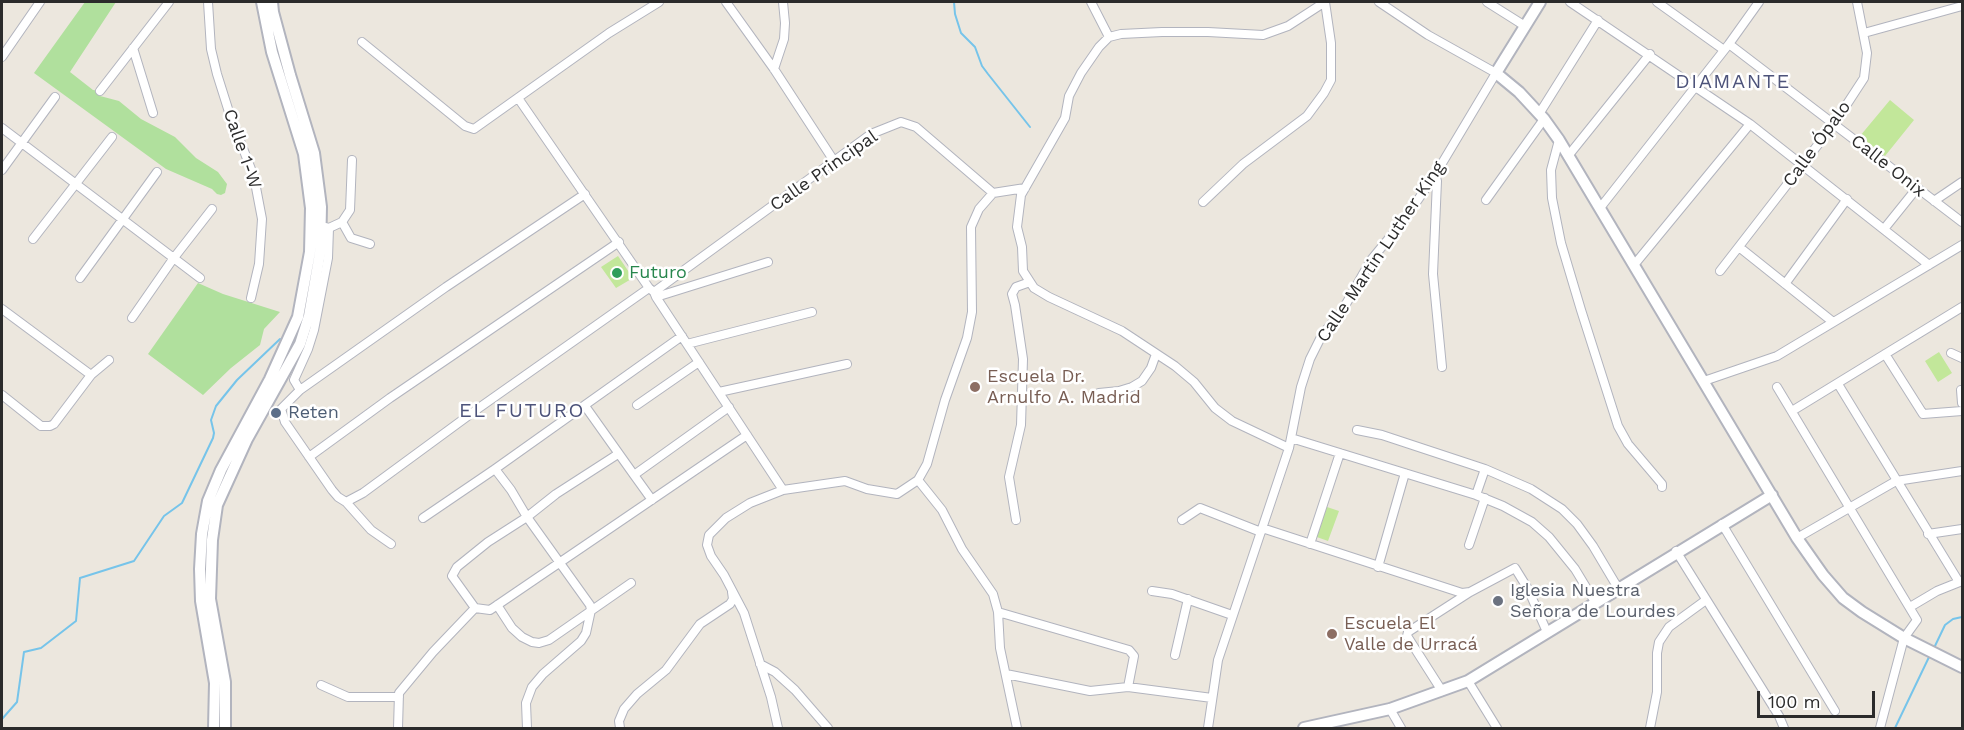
<!DOCTYPE html>
<html>
<head>
<meta charset="utf-8">
<style>
  body { margin:0 }
  #map { position:relative; width:1964px; height:730px; overflow:hidden; background:#ece7de; font-family:"Work Sans",sans-serif }
  canvas { display:block }
  .frame { position:absolute; inset:0; border:3px solid #2b2b2b; pointer-events:none }
  .scale { position:absolute; left:1757px; top:691px; width:118px; height:27px; box-sizing:border-box; border:3px solid #2b2b2b; border-top:0; padding-left:8px; font-size:18px; line-height:21px; white-space:nowrap; color:#2b2b2b; -webkit-text-stroke:4px #fff; paint-order:stroke }
</style>
</head>
<body>
<div id="map">
<canvas width="1964" height="730"></canvas>
<div class="frame"></div>
<div class="scale">100 m</div>
</div>
<script>
const context = document.querySelector('canvas').getContext('2d');
context.lineJoin = 'round';
function paint(path, color) { context.fillStyle = color; context.fill(path, 'evenodd'); }
const shape = rows => new Path2D(rows.map(r => 'M' + r).join(''));
function trace(path, color, width, dash) { context.strokeStyle = color; context.lineWidth = width; context.lineCap = dash ? 'butt' : 'round'; context.setLineDash(dash || []); context.stroke(path); }
function drawText(font, color, halo, rows, align = 'center') {
  context.font = font + ' "Work Sans",sans-serif'; context.lineWidth = 5; context.setLineDash([]); context.textBaseline = 'middle'; context.strokeStyle = halo; context.fillStyle = color; for (const [text, x, y, turn = 0] of rows) {
    context.save(); context.translate(x, y); context.rotate((+turn || 0) * Math.PI / 180); context.textAlign = isNaN(turn) ? turn : align; if (halo) context.strokeText(text, 0, 0); context.fillText(text, 0, 0); context.restore();
  }
}
paint(shape([
  [85,2,116,2,70,72,93,90,100,91,100,96,119,101,141,119,175,137,196,158,218,172,227,184,225,193,221,195,217,194,212,189,166,169,34,73],
  [198,283,223,294,280,312,264,329,260,345,231,368,203,395,148,354]
]), '#b0e09d');
paint(shape([
  [1890,100,1914,120,1885,156,1860,136],
  [618,256,633,278,616,288,601,267],
  [1939,352,1952,373,1938,382,1925,361],
  [1324,506,1339,511,1328,541,1314,536]
]), '#c2e79a');
trace(shape([
  [954,2,955,14,961,33,975,47,982,66,988,74,1030,127],
  [1934,648,1945,625,1953,619,1962,617],
  [2,719,17,702,24,652,41,648,76,621,80,578,134,561,164,516,182,503,213,438,214,433,211,420,216,406,237,380,280,339],
  [1895,728,1930,655]
]), '#76c4ea', 2);
const street = shape([
  [208,2,211,49,217,74,229,112,254,177,262,219,259,264,251,298],
  [726,2,774,69,834,161],
  [1091,2,1109,37],
  [1487,2,1525,26],
  [1570,2,1750,124,1929,265],
  [1657,2,1724,50],
  [1864,33,1962,6],
  [362,42,465,126,474,129,609,33,659,2],
  [1729,44,1962,222],
  [133,48,153,113],
  [2,57,40,2],
  [774,69,784,39,785,23,783,2],
  [100,91,169,2],
  [518,98,649,288,654,292,656,297,783,490],
  [1539,114,1598,20],
  [2,128,200,278],
  [1559,140,1551,170,1552,198,1561,243,1581,310,1618,426,1628,444,1662,484,1662,487],
  [1568,156,1650,54],
  [2,170,55,97],
  [1435,175,1437,181,1433,274,1442,367],
  [1486,200,1544,119],
  [1934,201,1962,182],
  [1203,202,1243,164,1307,116,1324,93,1331,80,1331,43,1325,2],
  [1600,208,1729,44,1759,2],
  [342,222,351,238,370,244],
  [325,227,329,228,342,222,350,210,352,160],
  [1884,229,1917,188],
  [33,239,112,137],
  [1739,247,1833,322],
  [1634,265,1750,124],
  [1720,271,1834,124,1864,78,1867,53,1857,2],
  [80,278,157,172],
  [1785,284,1847,199],
  [654,292,871,134,901,122,916,127,993,193],
  [656,297,768,262],
  [2,309,91,375],
  [132,318,173,259,212,209],
  [687,344,812,312],
  [1951,353,1962,358],
  [1885,354,1923,414,1962,411],
  [1704,381,1777,356,1962,245],
  [1838,384,1959,582],
  [1777,387,1917,620,1904,638,1880,728],
  [300,390,294,380,308,349,314,330,328,258,329,228],
  [1961,390,1962,403],
  [719,392,847,364],
  [1099,393,1119,391,1132,387,1142,381,1151,368,1156,354],
  [2,395,41,426,50,426,54,424,91,375,109,360],
  [637,405,699,362],
  [585,406,634,475],
  [1792,411,1962,307],
  [1357,430,1382,435,1485,469,1531,489,1562,509,1577,524,1593,546,1618,588],
  [1291,438,1476,495,1503,506,1532,522,1549,537,1575,569,1595,602],
  [1289,448,1232,421,1215,408,1194,382,1175,366,1122,331,1049,297,1034,288,1023,271,1022,247,1017,227,1021,195,1065,118,1069,96,1081,73,1099,47,1109,37,1121,34,1162,32,1208,32,1263,35,1288,26,1325,2],
  [618,454,556,494,527,517,488,542,457,567,452,576,475,608,490,610,747,435],
  [309,457,390,398,619,242],
  [495,469,511,490,527,517,590,605,591,610,586,633,581,641,543,674,532,687,526,703,527,728],
  [918,480,942,510,962,549,993,594,998,612,1000,648,1017,728],
  [1476,495,1485,469],
  [652,500,634,475,729,407],
  [346,502,363,493,476,410,649,288],
  [423,518,495,469,682,336],
  [1016,520,1009,477,1021,425,1023,359,1015,305,1012,294,1016,287,1030,282],
  [1182,520,1200,508,1261,532],
  [1722,524,1835,711],
  [1262,528,1462,593,1470,592],
  [1928,534,1962,529],
  [1797,538,1896,481,1962,471],
  [391,544,371,530,346,502,338,497,332,490,285,422,281,409,300,390,446,287,585,194],
  [1310,544,1340,453],
  [1469,545,1485,498],
  [1676,551,1779,716,1784,728],
  [1378,567,1405,473],
  [1152,591,1172,594,1232,615],
  [497,605,512,628,522,637,532,642,539,643,549,640,631,583],
  [1910,607,1937,591,1962,581],
  [998,612,1129,650,1134,656,1128,687],
  [1175,655,1188,599],
  [760,664,775,672,795,690,828,728],
  [1006,674,1090,691,1128,687,1212,698],
  [1468,681,1497,728],
  [321,685,348,697,399,697],
  [1442,691,1407,636,1408,632,1470,592,1515,568,1528,589,1547,632],
  [1390,709,1401,728],
  [398,728,399,693,433,652,475,608],
  [620,728,619,721,624,709,637,694,666,670,700,624,730,604,733,599,732,592],
  [778,728,771,697,744,613,724,575,711,556,707,545,709,535,726,518,750,503,783,490,845,481,867,489,897,494,918,480,927,464,945,400,967,338,972,312,971,227,979,209,993,193,1025,188],
  [1208,728,1218,660,1289,448,1301,387,1310,359,1322,335,1342,311,1371,260,1404,220,1435,175,1496,73,1428,35,1379,2],
  [1650,728,1657,692,1657,653,1659,642,1669,627,1706,600]
]);
const secondary = shape([
  [1540,2,1496,73,1519,92,1544,119,1559,140,1797,538,1823,575,1843,598,1862,612,1904,638,1962,667],
  [214,728,215,683,201,601,200,569,202,534,208,501,221,470,270,379,298,317,310,252,311,208,304,154,272,52,262,2],
  [225,728,225,682,210,599,212,540,217,505,247,439,300,344,309,316,320,253,321,207,314,153,290,75,273,12,272,2],
  [1304,728,1390,709,1468,681,1772,495]
]);
trace(street, '#b2b4be', 10);
trace(secondary, '#b2b4be', 14);
trace(street, '#fff', 8);
trace(secondary, '#fff', 10);
for (const [x, y, r, color] of [
  [617,273,6,"#2e9e5b"],
  [975,387,6,"#8d6e63"],
  [276,413,6,"#5c6f8a"],
  [1498,601,6,"#6b7280"],
  [1332,634,6,"#8d6e63"]
]) { const dot = new Path2D(); dot.arc(x, y, r, 0, 2 * Math.PI); context.fillStyle = color; context.fill(dot); trace(dot, '#fff', 2); }
drawText('18px', '#2b2b2b', '#fff', [
  ["Calle Ópalo",1817,144,-54],
  ["Calle 1-W",242,149,71],
  ["Calle Onix",1888,166,38],
  ["Calle Principal",824,171,-35],
  ["Calle Martin Luther King",1381,252,-56]
]);
drawText('18px', '#27864d', '#fff', [
  ["Futuro",629,273]
], 'left');
drawText('18px', '#785e54', '#fff', [
  ["Escuela Dr.",987,377],
  ["Arnulfo A. Madrid",987,398],
  ["Escuela El",1344,624],
  ["Valle de Urracá",1344,645]
], 'left');
drawText('18px', '#4e5e75', '#fff', [
  ["Reten",288,413]
], 'left');
drawText('18px', '#5b616d', '#fff', [
  ["Iglesia Nuestra",1510,591],
  ["Señora de Lourdes",1510,612]
], 'left');
context.letterSpacing = '1.5px';
drawText('20px', '#4d537a', '#fff', [
  ["DIAMANTE",1733,82],
  ["EL FUTURO",522,411]
]);
context.letterSpacing = '0px';
</script>
</body>
</html>
